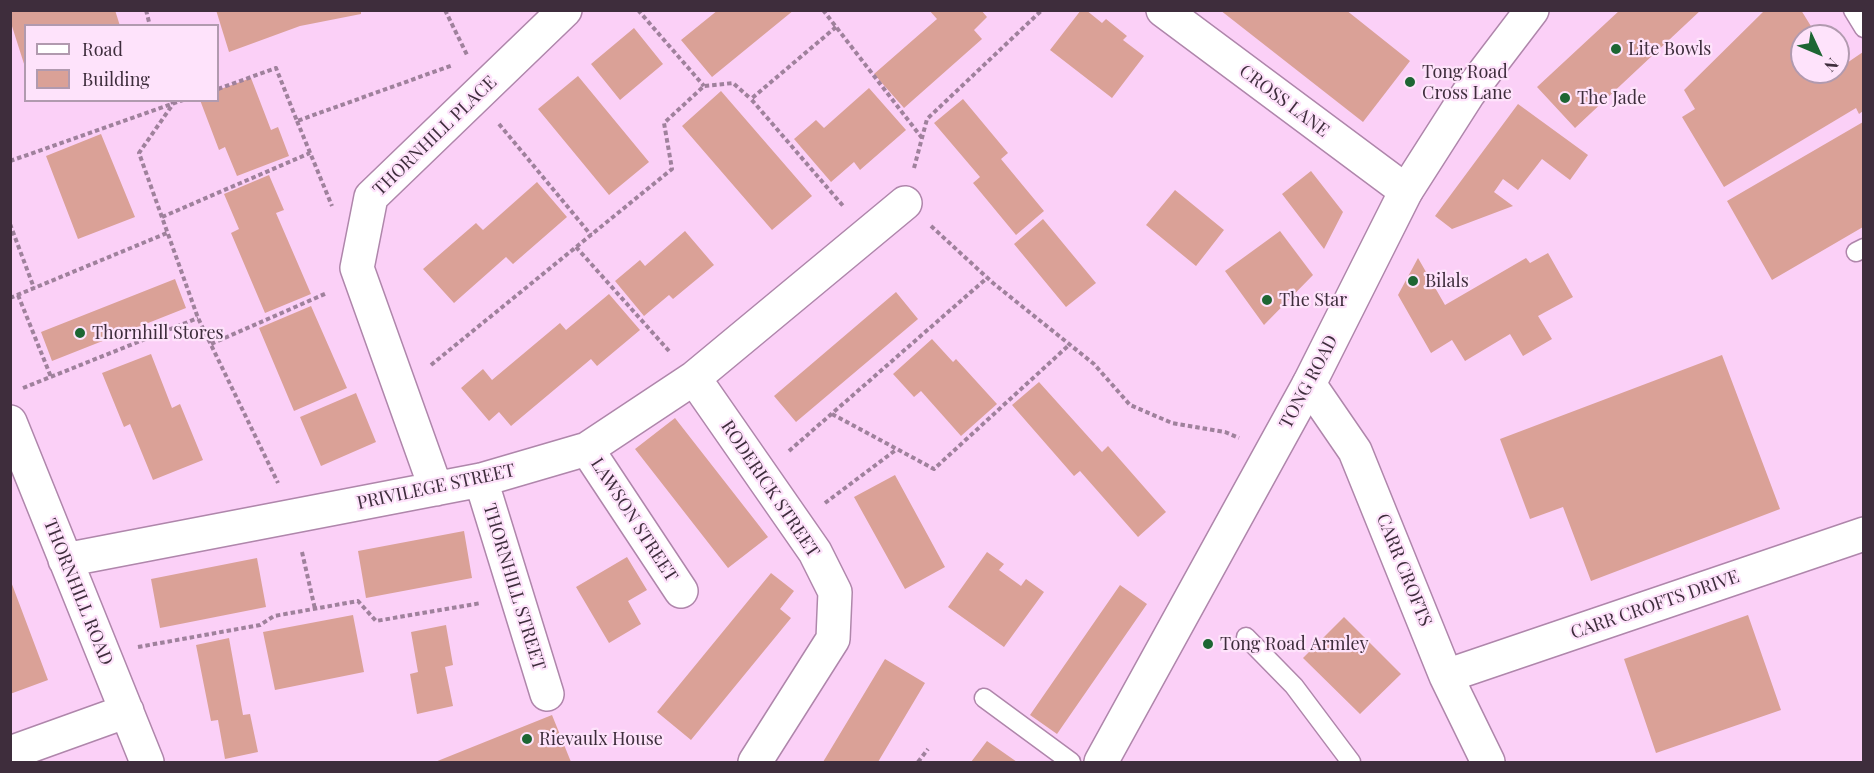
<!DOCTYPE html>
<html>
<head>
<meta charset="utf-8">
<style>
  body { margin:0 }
  #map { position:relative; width:1874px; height:773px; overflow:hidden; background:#fbd0f7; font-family:"Playfair Display",serif }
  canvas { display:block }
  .frame { position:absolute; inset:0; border:12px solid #3e2d3c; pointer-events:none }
  .legend { position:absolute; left:24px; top:24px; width:195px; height:78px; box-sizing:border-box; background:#fee3fb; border:2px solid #b19aaf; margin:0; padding:8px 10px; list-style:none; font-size:18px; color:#3e2d3c }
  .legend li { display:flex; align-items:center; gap:12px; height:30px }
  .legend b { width:30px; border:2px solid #b19aaf }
  .north { position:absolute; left:1790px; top:24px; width:60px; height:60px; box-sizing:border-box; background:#fee3fb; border:2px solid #b19aaf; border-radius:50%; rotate:134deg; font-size:16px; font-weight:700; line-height:24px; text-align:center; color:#3e2d3c }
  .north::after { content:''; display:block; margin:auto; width:21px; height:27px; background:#1d6633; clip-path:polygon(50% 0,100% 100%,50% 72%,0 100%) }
</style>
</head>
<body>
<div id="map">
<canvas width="1874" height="773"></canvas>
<div class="frame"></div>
<ul class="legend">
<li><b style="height:8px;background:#fff"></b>Road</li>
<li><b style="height:16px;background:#daa197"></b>Building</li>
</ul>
<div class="north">N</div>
</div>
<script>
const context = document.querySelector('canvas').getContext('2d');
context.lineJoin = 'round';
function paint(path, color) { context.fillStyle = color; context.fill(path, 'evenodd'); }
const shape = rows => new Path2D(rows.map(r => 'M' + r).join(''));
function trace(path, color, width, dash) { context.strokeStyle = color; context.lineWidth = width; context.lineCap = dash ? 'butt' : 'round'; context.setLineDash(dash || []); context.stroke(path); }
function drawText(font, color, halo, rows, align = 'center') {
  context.font = font + ' "Playfair Display",serif'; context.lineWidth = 4.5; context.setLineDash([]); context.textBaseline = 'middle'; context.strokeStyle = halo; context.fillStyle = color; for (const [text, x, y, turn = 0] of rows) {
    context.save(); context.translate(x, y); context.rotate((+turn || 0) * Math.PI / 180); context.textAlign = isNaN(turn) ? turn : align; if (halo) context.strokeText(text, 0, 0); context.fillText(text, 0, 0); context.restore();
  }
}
paint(shape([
  [10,10,115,10,120,26,26,26,25,67,10,20],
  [216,10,361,10,361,14,300,26,229,52],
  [718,10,794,10,712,77,681,40],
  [929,10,981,10,987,17,974,30,982,39,904,108,874,74,937,19],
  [1081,10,1086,10,1102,23,1106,19,1127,36,1123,40,1144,56,1112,98,1050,50],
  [1220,10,1346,10,1410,61,1363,122],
  [1620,10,1701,10,1575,128,1537,87],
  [1765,10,1801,10,1817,36,1802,36,1802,72,1838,72,1838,69,1863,52,1863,111,1859,114,1856,108,1724,187,1682,117,1695,109,1684,90],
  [634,28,663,64,620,100,591,64],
  [578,76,649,162,609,195,538,109],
  [251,78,271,130,278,127,289,156,237,176,225,147,219,150,200,100,218,100,218,90],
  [869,88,906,130,860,170,854,162,831,182,794,139,816,120,824,128],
  [721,91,812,196,772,230,682,126],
  [963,99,1008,153,1001,159,1044,211,1016,235,973,183,980,177,934,123],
  [1518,104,1588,155,1570,180,1542,159,1518,190,1503,179,1494,192,1513,206,1452,229,1435,216],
  [1863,122,1863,227,1772,280,1727,201],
  [101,134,135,217,78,239,46,156],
  [1311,171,1343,212,1324,249,1282,194],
  [269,175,284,210,276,213,311,294,265,313,231,233,239,229,224,194],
  [537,182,567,217,513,264,506,257,454,303,423,269,476,223,483,230],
  [1175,190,1224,230,1196,266,1146,225],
  [1043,219,1096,283,1066,307,1014,244],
  [685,231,714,265,673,299,669,295,644,316,615,281,640,260,645,266],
  [1280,231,1313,275,1264,325,1225,271],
  [1548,253,1573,297,1538,316,1552,339,1523,356,1510,334,1465,361,1452,340,1431,353,1398,295,1418,258,1445,305,1526,258,1530,263],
  [175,279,186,308,52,361,41,332],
  [896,292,918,319,796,422,774,396],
  [609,294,640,330,597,366,591,359,511,426,499,412,489,421,461,388,483,369,492,380,560,323,566,330],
  [311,306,347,388,294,411,259,328],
  [932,339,953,362,956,359,997,404,961,436,921,391,914,397,893,374],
  [151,354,172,408,180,404,203,460,153,480,130,424,124,427,102,373],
  [1722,355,1780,509,1591,581,1563,507,1530,519,1500,439],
  [1039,382,1102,452,1108,446,1166,512,1138,537,1080,471,1074,476,1012,405],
  [356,393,376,442,321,466,300,417],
  [675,418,768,537,728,568,635,449],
  [895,475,945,567,905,589,854,497],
  [464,531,472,578,366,598,358,551],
  [987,552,1004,564,999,570,1021,586,1026,579,1044,592,1004,647,948,607],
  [627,557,647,590,628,601,641,624,609,643,576,587],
  [257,558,266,607,160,628,151,579],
  [771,573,794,591,780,609,791,618,691,740,657,712],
  [10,579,48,680,10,694],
  [1120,585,1147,604,1057,734,1030,715],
  [353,615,364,672,275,690,263,632],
  [1748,615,1781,710,1656,753,1624,659],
  [1344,617,1401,674,1360,714,1303,658],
  [446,625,453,665,445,667,453,706,417,714,410,674,418,672,411,632],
  [229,638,243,715,250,714,258,752,225,759,218,720,211,721,196,645],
  [885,659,925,683,878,762,823,762],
  [552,715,571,762,435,762],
  [987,741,1017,762,971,762]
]), '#daa197');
const lane = shape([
  [1853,10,1864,28],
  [1856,252,1864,248],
  [1246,637,1294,686,1351,762],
  [984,698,1071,762]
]);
const street = shape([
  [1163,10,1406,191],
  [694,378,815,552,835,592,833,639,755,762],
  [1309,384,1355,451,1446,676,1488,762],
  [10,422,147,762],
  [587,449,681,591],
  [481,480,547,694],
  [436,489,357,268,371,197,565,10],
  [65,560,481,480,587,449,694,378,905,203],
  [1446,676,1864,534],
  [10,753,127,711]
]);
const secondary = shape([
  [1101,762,1309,384,1406,191,1468,94,1532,10]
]);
trace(lane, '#af86ab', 21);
trace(street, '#af86ab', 36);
trace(secondary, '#af86ab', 36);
trace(shape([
  [146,10,150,26],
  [445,10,467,55],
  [638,10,704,86],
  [823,10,922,138],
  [836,27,751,99,844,207],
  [218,89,276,68,297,121,453,65],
  [172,100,173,104,139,153,198,318,278,483],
  [297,121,332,206],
  [499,124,591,235],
  [10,161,183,100],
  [914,168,927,119,1042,10],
  [162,217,310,153],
  [10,224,34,288],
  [931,226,993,283,1094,364,1130,405,1172,423,1225,432,1239,438],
  [576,247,669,351],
  [18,295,51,377],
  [10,298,167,233],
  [211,344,327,293],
  [431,365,672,169,664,123,704,86,733,83,751,99],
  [23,388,198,318],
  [832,414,934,469,1069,345],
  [789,451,987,278],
  [825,503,897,449],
  [302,552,315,609],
  [138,647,260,625,274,616,358,601,376,621,481,603],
  [918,762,928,749]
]), '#9f819c', 4, [4.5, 3]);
trace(lane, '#fff', 18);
trace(street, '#fff', 33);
trace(secondary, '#fff', 33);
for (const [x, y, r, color] of [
  [1616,49,6,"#1d6633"],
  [1410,82,6,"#1d6633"],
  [1565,98,6,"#1d6633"],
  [1413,281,6,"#1d6633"],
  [1267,300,6,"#1d6633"],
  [80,333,6,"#1d6633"],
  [1208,644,6,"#1d6633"],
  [527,739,6,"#1d6633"]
]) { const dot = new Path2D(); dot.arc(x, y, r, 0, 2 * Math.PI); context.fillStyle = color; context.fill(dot); trace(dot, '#fee3fb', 2); }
drawText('18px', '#3e2d3c', '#fee3fb', [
  ["Lite Bowls",1628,49],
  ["Tong Road",1422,72],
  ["Cross Lane",1422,93],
  ["The Jade",1577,98],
  ["Bilals",1425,281],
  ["The Star",1279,300],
  ["Thornhill Stores",92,333],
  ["Tong Road Armley",1220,644],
  ["Rievaulx House",539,739]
], 'left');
drawText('18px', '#3e2d3c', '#fee3fb', [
  ["CROSS LANE",1284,101,37],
  ["THORNHILL PLACE",435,136,-44],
  ["TONG ROAD",1309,382,-62],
  ["PRIVILEGE STREET",436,487,-12],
  ["RODERICK STREET",770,489,56],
  ["LAWSON STREET",634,520,57],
  ["CARR CROFTS",1404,570,68],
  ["THORNHILL STREET",514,587,73],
  ["THORNHILL ROAD",78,592,68],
  ["CARR CROFTS DRIVE",1655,605,-19]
]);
</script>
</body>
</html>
